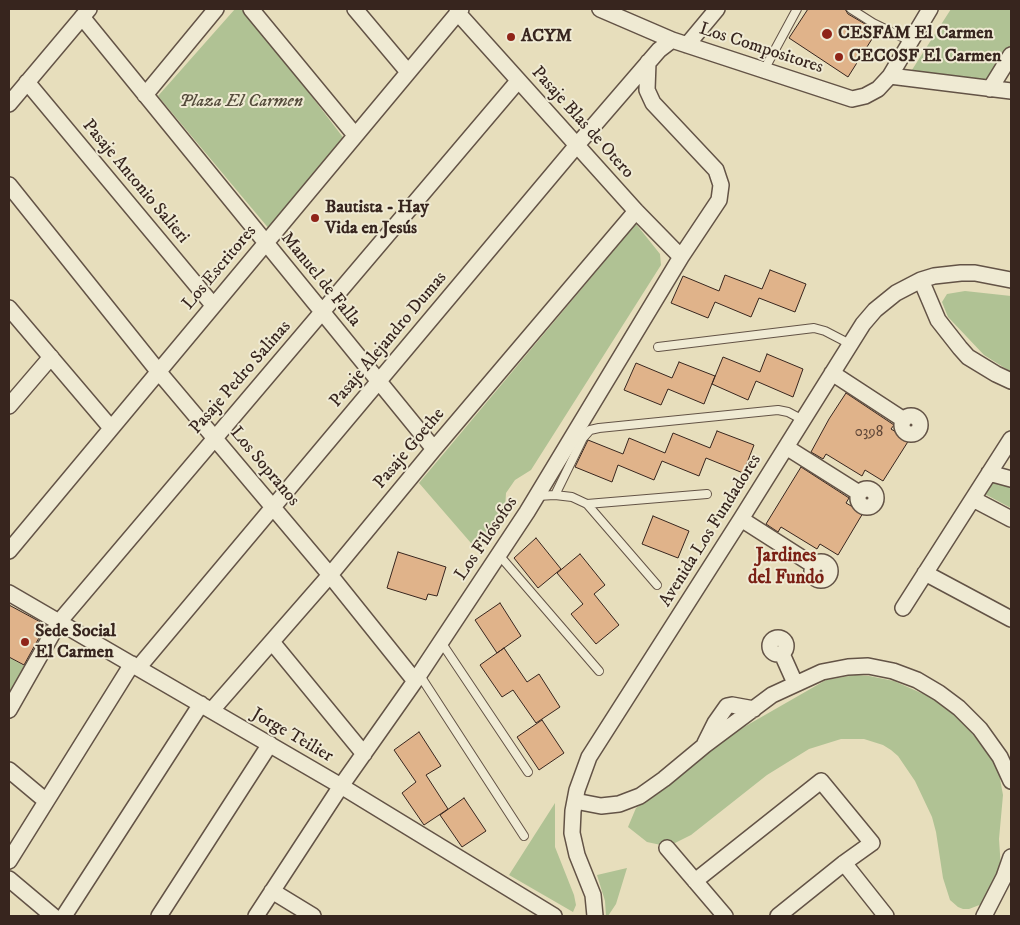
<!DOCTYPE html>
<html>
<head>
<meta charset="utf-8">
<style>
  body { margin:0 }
  #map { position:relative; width:1020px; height:925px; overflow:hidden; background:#e7debc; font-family:"IM FELL DW Pica",serif }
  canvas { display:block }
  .frame { position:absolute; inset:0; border:10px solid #37251e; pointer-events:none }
</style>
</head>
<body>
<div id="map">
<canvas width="1020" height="925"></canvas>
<div class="frame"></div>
</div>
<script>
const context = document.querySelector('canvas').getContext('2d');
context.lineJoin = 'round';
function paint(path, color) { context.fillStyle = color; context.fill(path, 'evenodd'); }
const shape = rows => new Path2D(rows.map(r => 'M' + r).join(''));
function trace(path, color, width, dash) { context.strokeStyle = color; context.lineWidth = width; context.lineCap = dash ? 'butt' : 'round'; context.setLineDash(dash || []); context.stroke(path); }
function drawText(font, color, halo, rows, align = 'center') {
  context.font = font + ' "IM FELL DW Pica",serif'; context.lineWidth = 4; context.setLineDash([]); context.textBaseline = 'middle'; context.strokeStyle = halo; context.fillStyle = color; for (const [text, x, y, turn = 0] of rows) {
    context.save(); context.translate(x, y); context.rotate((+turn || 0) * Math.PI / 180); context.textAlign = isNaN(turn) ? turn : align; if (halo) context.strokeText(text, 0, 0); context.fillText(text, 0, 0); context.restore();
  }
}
paint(shape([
  [235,9,245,9,345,140,270,230,158,96],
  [951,9,1011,9,1011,51,991,81,910,73],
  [636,224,660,254,661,265,531,470,515,480,506,493,505,509,477,550,419,483],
  [965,291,1011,296,1011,372,984,355,948,317,942,302,947,294],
  [992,480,1011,485,1011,508,983,493],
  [9,657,26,667,9,700],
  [855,675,869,676,894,681,937,700,956,715,965,724,994,762,999,773,1003,795,999,839,1001,869,988,899,982,904,969,909,963,909,958,907,950,900,943,878,936,832,932,817,915,781,898,756,891,750,883,745,864,739,841,739,809,749,767,775,691,835,675,843,661,845,647,842,628,827,636,808,659,793,718,745,744,727,826,680],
  [555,803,555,847,574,895,576,905,573,912,509,875],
  [627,868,616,904,608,916,606,916,605,901,597,875]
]), '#b0c294');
const building = shape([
  [808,9,845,9,848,14,877,31,848,77,789,38,808,9],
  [770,270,806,284,795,312,759,298,751,317,715,302,708,318,671,303,683,276,719,291,725,275,762,289,770,270],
  [767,354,803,369,793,397,756,381,748,400,712,384,723,357,760,372,767,354],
  [679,362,715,376,704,404,668,389,661,405,624,390,636,363,672,378,679,362],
  [846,393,894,425,891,429,909,440,883,481,865,470,862,476,826,454,823,459,811,452,829,419,846,393],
  [717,431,754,445,743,473,706,458,699,476,662,461,654,480,618,465,612,482,575,467,588,440,623,454,629,438,665,453,673,433,710,448,717,431],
  [801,467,849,498,846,503,863,513,838,555,820,544,817,549,781,527,778,532,766,524,801,467],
  [653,516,689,531,678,558,642,544,653,516],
  [536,538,561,569,538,588,514,558,536,538],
  [398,552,446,567,437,596,428,594,426,600,387,588,398,552],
  [580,554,605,585,594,594,619,625,596,644,571,614,583,604,557,573,580,554],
  [500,603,521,636,497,653,475,620,500,603],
  [9,605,46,625,24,665,9,657,9,605],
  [504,648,527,682,539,674,560,707,536,723,513,690,502,697,480,665,504,648],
  [542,720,564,753,539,770,517,737,542,720],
  [419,732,441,766,426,775,448,809,424,825,402,793,416,782,394,750,419,732],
  [464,798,486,831,462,847,440,815,464,798]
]);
paint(building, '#e0b38a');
trace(building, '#37251e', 1);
const lane = shape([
  [851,9,873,23,910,41],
  [764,70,797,9],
  [658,347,814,328,825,331,850,344],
  [555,495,583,438,590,430,599,428,778,410,788,412,803,420],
  [537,496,555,495,572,497,587,504,657,585],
  [587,504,707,494],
  [499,555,599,671],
  [441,642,528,772],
  [419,674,524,836]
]);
const street = shape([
  [251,9,355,135],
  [355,9,408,72],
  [600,9,672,40,852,99,865,96,878,89,890,76,930,9],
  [457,12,636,211,681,257],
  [82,17,434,449],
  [687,45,717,9],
  [890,76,1011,91],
  [27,82,213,305],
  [990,89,1011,55],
  [145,95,216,9],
  [9,104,89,9],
  [9,185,158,371,330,575,415,681],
  [921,280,938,320,960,348,968,357,996,374,1011,381],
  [9,308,111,428],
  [832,373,904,420],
  [9,406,51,357],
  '902 425a9 9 0 1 1 18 0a9 9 0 1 1-18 0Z',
  [786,447,859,493],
  [989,473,1011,479],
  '858 498a9 9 0 1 1 18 0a9 9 0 1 1-18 0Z',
  [973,499,1011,519],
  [741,519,813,565],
  [9,551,461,9],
  '812 571a9 9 0 1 1 18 0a9 9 0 1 1-18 0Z',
  [925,573,1011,619],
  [9,593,341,786,554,916],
  [903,608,1011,439],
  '770 646a8 8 0 1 1 16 0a8 8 0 1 1-16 0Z',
  [272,642,364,754],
  [782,654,795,683],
  [138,668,577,145,659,50,672,40],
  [9,710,59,622,518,81],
  [212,710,330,575,434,449,636,211],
  [705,743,715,723,727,706,732,705,754,709],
  [9,770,46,801],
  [575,801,601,806,619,804,640,796,664,779,705,745,772,695,822,672,848,667,868,666,893,671,917,680,939,693,959,708,980,729,1000,757,1011,781],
  [667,848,725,916],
  [9,861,132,664],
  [844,863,886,916],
  [9,879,53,916],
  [695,881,821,781,872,843,844,863,778,916],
  [272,891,313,916],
  [64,916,201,704],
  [159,916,270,744],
  [256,916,341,786,415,681,527,512,681,257,719,200,721,185,716,170,653,103,647,90,648,62],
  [595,916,593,895,577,855,572,833,573,811,577,790,589,757,741,519,863,324,875,310,896,293,921,280,934,276,961,273,975,273,1011,280],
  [984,916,1004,877,1011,857]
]);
trace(lane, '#635346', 10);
trace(street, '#635346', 18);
trace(lane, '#efead3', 8);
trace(street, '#efead3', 15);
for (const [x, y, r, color] of [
  [827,34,6,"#8f2418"],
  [511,37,5,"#8f2418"],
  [839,57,5,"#8f2418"],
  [315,218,5,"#8f2418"],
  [25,642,5,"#8f2418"]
]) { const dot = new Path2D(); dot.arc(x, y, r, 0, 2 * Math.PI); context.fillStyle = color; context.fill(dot); trace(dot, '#efead3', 2); }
drawText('15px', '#614839', null, [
  ["0398",869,433]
]);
drawText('bold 18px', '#37251e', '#efead3', [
  ["CESFAM El Carmen",838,34],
  ["ACYM",521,37],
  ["CECOSF El Carmen",849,57],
  ["Bautista - Hay",325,208],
  ["Vida en Jesús",325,229],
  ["Sede Social",35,632],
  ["El Carmen",35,653]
], 'left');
drawText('18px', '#37251e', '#efead3', [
  ["Los Compositores",761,49,18],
  ["Pasaje Blas de Otero",582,123,48],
  ["Pasaje Antonio Salieri",135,182,50],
  ["Los Escritores",220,268,-50],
  ["Manuel de Falla",320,280,51],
  ["Pasaje Alejandro Dumas",389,340,-50],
  ["Pasaje Pedro Salinas",241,378,-49],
  ["Pasaje Goethe",410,449,-50],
  ["Los Sopranos",264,467,50],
  ["Avenida Los Fundadores",711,531,-58],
  ["Los Filósofos",487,539,-56],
  ["Jorge Teilier",292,736,30]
]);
drawText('italic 18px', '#554c3c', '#efead3', [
  ["Plaza El Carmen",241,102]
]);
drawText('bold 19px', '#7a1f14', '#efead3', [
  ["Jardines",786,557],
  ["del Fundo",786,579]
]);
</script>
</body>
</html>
